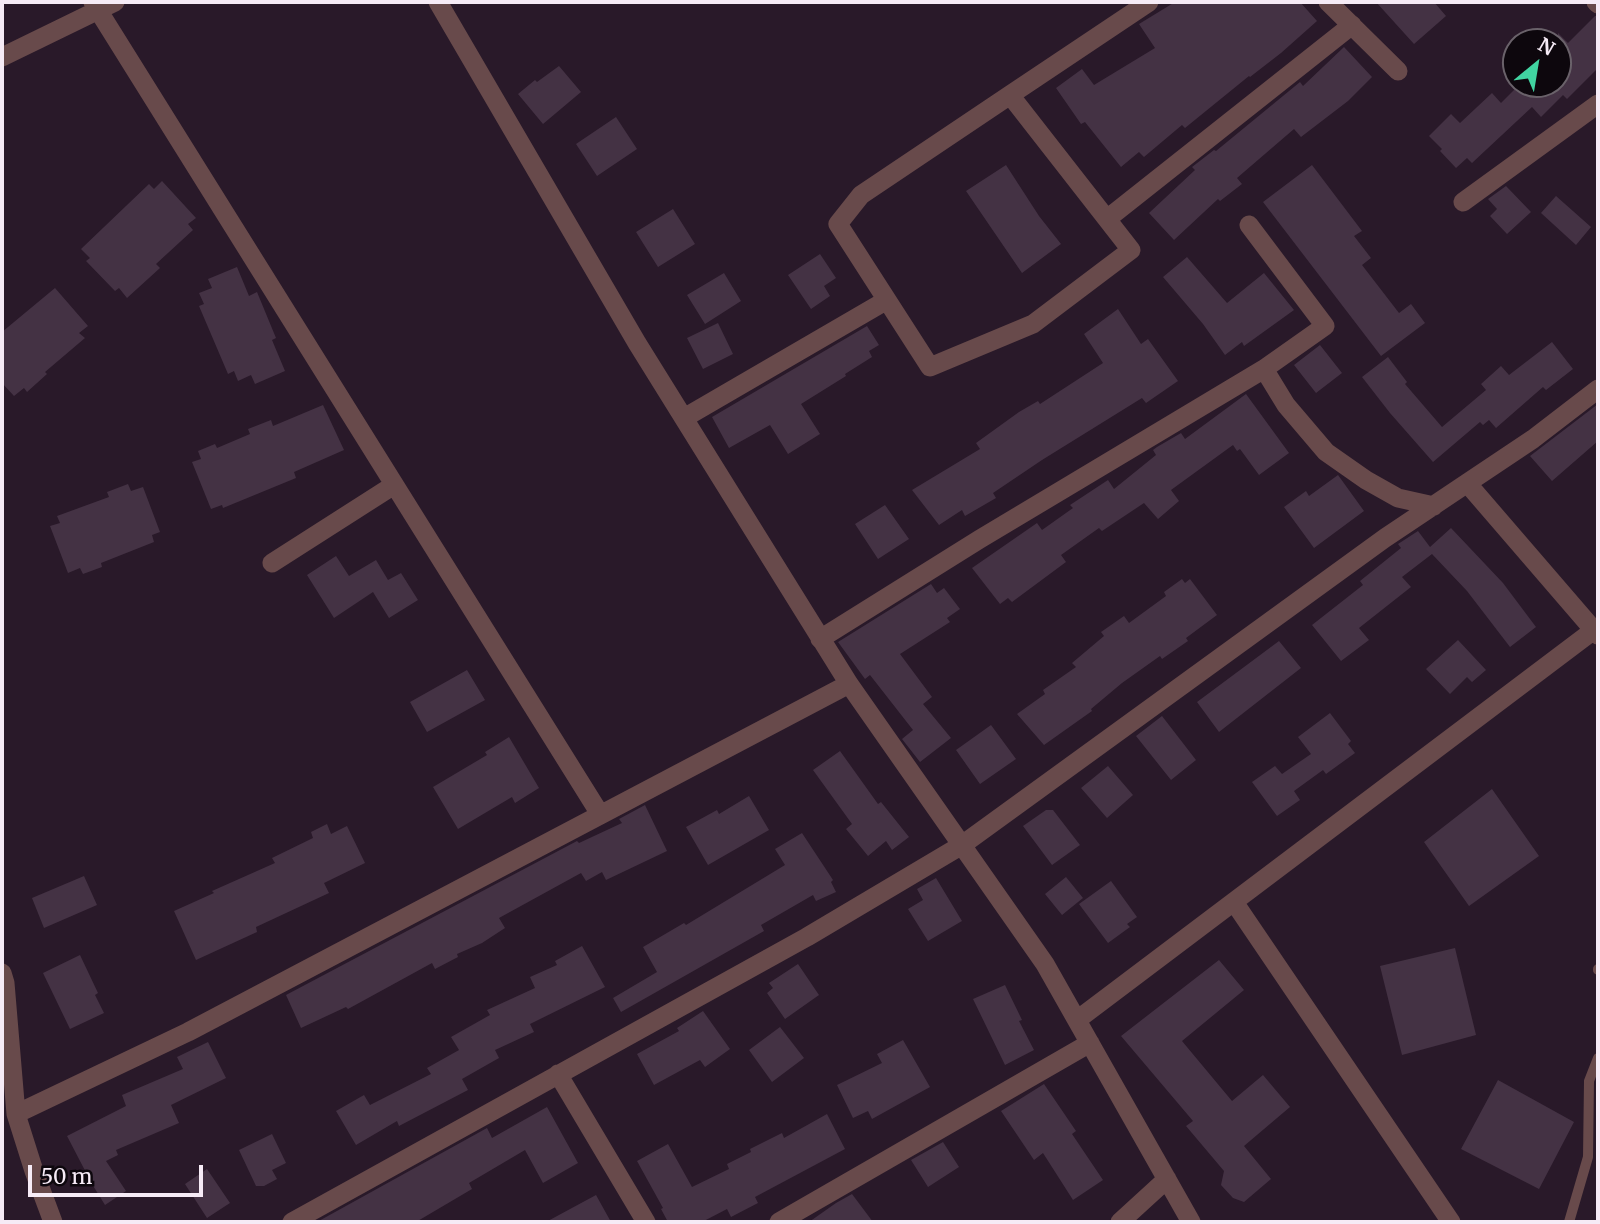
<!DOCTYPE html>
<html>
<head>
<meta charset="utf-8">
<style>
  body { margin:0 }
  #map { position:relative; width:1600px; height:1224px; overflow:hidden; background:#291929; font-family:Merriweather,serif }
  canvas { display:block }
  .frame { position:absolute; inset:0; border:4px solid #f6ebf6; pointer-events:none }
  .north { position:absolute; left:1502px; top:28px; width:70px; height:70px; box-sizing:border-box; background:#0d070d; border:2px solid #6a626a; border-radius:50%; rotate:30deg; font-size:19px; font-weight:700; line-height:28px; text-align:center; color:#f6ebf6 }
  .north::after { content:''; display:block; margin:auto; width:24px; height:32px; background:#41d4a1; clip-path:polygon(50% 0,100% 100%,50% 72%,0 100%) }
  .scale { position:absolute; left:28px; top:1165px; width:175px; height:32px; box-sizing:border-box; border:4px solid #f6ebf6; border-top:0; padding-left:9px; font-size:21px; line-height:24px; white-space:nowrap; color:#f6ebf6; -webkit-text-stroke:5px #0d070d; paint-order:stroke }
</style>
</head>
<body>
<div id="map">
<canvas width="1600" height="1224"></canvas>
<div class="frame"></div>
<div class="north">N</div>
<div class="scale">50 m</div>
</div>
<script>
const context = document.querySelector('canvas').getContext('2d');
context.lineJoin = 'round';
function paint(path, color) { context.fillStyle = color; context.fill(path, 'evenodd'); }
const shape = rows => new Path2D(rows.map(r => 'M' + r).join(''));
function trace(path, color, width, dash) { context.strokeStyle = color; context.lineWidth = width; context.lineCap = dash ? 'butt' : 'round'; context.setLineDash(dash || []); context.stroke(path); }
paint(shape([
  [1175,2,1300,2,1317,21,1281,53,1250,77,1249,76,1185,128,1182,125,1144,157,1139,152,1121,167,1085,122,1081,124,1056,88,1082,69,1094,85,1155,48,1139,24],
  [1376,2,1434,2,1446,16,1414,44],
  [1595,16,1598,16,1598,68,1567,99,1563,95,1541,117,1532,107,1472,163,1467,158,1456,168,1440,151,1442,149,1429,136,1451,114,1460,123,1492,93,1501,103,1520,84,1558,84,1558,33,1568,43],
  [1344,47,1372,77,1348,101,1301,137,1294,129,1237,178,1242,184,1220,201,1218,199,1174,240,1149,213,1195,170,1192,167,1214,150,1216,151,1300,82,1303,86],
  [559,66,581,92,543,124,518,94,535,80,537,82],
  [616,117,637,149,597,176,576,144],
  [1006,165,1039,216,1061,244,1022,273,966,191],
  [1312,165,1362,231,1354,236,1371,258,1362,265,1399,313,1411,304,1425,323,1381,356,1263,202],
  [162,181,196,218,188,224,193,230,156,264,160,268,127,298,119,288,115,291,86,261,90,258,81,249,149,184,154,189],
  [1506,186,1531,212,1507,234,1490,216,1497,209,1488,199],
  [1556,196,1591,227,1576,245,1541,213],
  [673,209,695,244,658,267,636,232],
  [820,254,836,278,824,286,830,296,811,309,788,275],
  [1187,257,1227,303,1264,273,1294,310,1244,346,1242,342,1225,355,1203,324,1163,277],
  [237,267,249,296,257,292,276,338,272,340,285,371,255,384,251,375,238,381,234,371,228,374,199,306,204,304,199,293,212,288,208,279],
  [724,273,741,301,705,324,687,295],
  [55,288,88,326,79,333,85,338,45,372,47,374,27,392,24,388,14,396,2,383,2,332],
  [1118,309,1141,344,1148,339,1178,381,1146,403,1142,398,1042,460,993,493,996,498,965,516,962,510,939,525,912,490,980,449,976,443,1019,412,1038,401,1040,404,1103,363,1084,334],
  [718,323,733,354,703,369,687,338],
  [867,326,879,345,869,351,872,357,845,374,846,376,801,404,820,434,788,454,770,425,729,448,712,417],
  [1552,342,1573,369,1546,390,1543,387,1496,428,1489,420,1483,425,1480,422,1433,462,1390,413,1362,377,1388,357,1407,382,1405,384,1442,427,1486,390,1481,384,1501,366,1509,375],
  [1320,345,1342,373,1316,393,1294,365],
  [1246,394,1289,453,1259,475,1240,449,1237,451,1233,445,1171,490,1179,501,1158,519,1144,503,1102,531,1099,528,1061,555,1066,562,1012,602,1008,598,1000,604,972,568,1037,523,1042,530,1073,508,1070,505,1108,480,1114,489,1156,455,1153,450,1157,447,1181,433,1185,439],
  [1598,404,1598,441,1552,481,1530,456],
  [323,405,344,450,294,472,296,478,223,508,222,505,211,509,192,462,201,459,198,451,215,444,217,448,250,434,248,429,271,420,273,426],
  [1338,475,1364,511,1314,548,1284,507,1306,491,1309,496],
  [128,484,131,491,143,487,160,532,152,535,154,542,101,563,102,567,83,574,80,568,68,573,50,526,60,523,57,516,109,497,107,492],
  [885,505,909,539,878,559,855,524],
  [1451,528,1503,583,1536,627,1510,647,1467,591,1432,554,1402,577,1411,587,1359,628,1369,640,1341,661,1312,625,1363,585,1360,581,1401,548,1398,544,1418,531,1430,547],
  [336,556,349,576,376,560,388,580,401,573,418,600,389,618,373,592,334,618,307,575],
  [1182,579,1185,583,1190,579,1217,615,1186,638,1188,641,1162,659,1160,656,1122,683,1091,709,1092,711,1044,745,1017,714,1045,694,1043,690,1076,667,1072,663,1104,636,1101,632,1124,616,1129,623,1166,596,1164,592],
  [931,584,937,593,944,588,960,609,947,618,950,622,900,654,932,697,923,704,951,738,920,762,902,739,913,730,870,675,865,679,838,642],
  [1458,640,1486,670,1472,682,1467,677,1450,694,1426,669],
  [1279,641,1301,668,1219,732,1197,702],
  [467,670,485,700,427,732,410,702],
  [1330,713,1351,741,1348,744,1355,753,1326,774,1323,770,1294,791,1300,800,1277,816,1252,782,1275,766,1282,774,1311,754,1298,737],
  [1162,716,1196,760,1171,780,1136,736],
  [991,725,1016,759,980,784,956,750],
  [509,737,539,788,515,803,512,797,458,829,433,787,487,755,485,752],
  [840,751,878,804,881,802,909,837,892,850,886,841,868,856,846,829,852,824,813,770],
  [1108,766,1133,795,1107,818,1081,788],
  [1492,789,1539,856,1469,906,1424,842],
  [749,796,769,830,708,865,686,827,717,810,719,814],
  [645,805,667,851,606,880,602,872,586,881,581,873,499,918,505,928,482,943,457,954,458,957,435,969,432,963,348,1009,346,1007,301,1028,286,995,577,841,579,843,622,823,619,819],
  [1046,810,1053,810,1080,845,1052,865,1023,826],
  [327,824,331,834,347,826,365,863,324,883,329,893,256,927,257,932,196,960,174,911,214,893,212,891,275,863,272,858,313,838,311,832],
  [802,833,833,880,831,882,836,892,816,901,813,895,761,925,764,931,621,1012,613,998,657,972,643,947,684,923,686,925,785,865,775,849],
  [84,876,97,905,44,928,32,898],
  [1066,877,1083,898,1062,915,1045,894],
  [936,878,962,921,928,941,908,909,923,900,917,889],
  [1111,881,1137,917,1127,924,1130,927,1108,943,1079,904],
  [582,946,605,987,530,1024,534,1032,495,1050,499,1058,462,1079,468,1090,399,1126,397,1121,356,1145,336,1111,364,1095,370,1105,431,1074,427,1068,459,1050,451,1037,490,1015,487,1010,535,988,530,977,557,965,555,961],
  [1455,948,1476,1035,1402,1055,1380,966],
  [80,955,98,993,95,995,104,1013,70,1029,43,973],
  [1219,960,1244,990,1182,1041,1232,1101,1263,1075,1290,1107,1244,1146,1271,1179,1244,1202,1233,1198,1221,1185,1224,1171,1186,1126,1193,1121,1121,1036],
  [798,964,819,995,785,1019,767,993,773,988,769,983],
  [1005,985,1022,1020,1019,1021,1034,1050,1005,1065,973,999],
  [703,1011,730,1049,705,1067,700,1060,654,1085,637,1054,679,1031,677,1028],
  [780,1027,804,1058,772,1082,749,1050],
  [903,1040,930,1087,872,1119,868,1111,853,1118,837,1085,882,1063,877,1054],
  [208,1042,226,1078,171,1105,179,1123,116,1150,118,1155,106,1161,126,1191,105,1205,92,1184,67,1136,126,1106,122,1095,183,1069,177,1057],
  [1498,1080,1574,1122,1539,1189,1461,1149],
  [1044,1084,1076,1131,1072,1134,1103,1180,1073,1200,1043,1153,1034,1160,1001,1111],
  [547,1107,578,1163,543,1183,525,1150,469,1183,472,1189,416,1222,317,1222,487,1128,492,1138],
  [827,1114,845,1149,755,1197,758,1203,731,1217,727,1209,702,1222,668,1222,661,1209,663,1208,637,1161,668,1144,692,1187,729,1169,727,1164,751,1152,750,1149,782,1133,784,1138],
  [272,1134,286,1163,272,1170,277,1179,264,1186,256,1186,239,1150],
  [943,1142,959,1167,928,1187,911,1160],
  [207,1169,230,1203,207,1218,185,1184],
  [852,1194,873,1222,809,1222,836,1203],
  [596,1195,611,1222,546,1222]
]), '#443244');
trace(shape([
  [1598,969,1598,970],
  [1569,1222,1588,1157,1589,1081,1598,1058]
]), '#684a4b', 10);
trace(shape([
  [93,2,600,814],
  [438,2,637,343,849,684,1045,964,1191,1222],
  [1328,2,1398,71],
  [1596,2,1598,4],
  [2,57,115,2],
  [1010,95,1131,250,1033,324,930,367,838,224,861,195,1010,95,1149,2],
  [1463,202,1598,104],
  [1107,219,1352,25],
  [1249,225,1325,326,1264,369],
  [684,418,887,300],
  [1467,483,1598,635],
  [272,563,394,485],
  [820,639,980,539,1264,369,1286,405,1326,452,1366,480,1398,498,1434,506],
  [1234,902,1451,1222],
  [2,973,5,983,16,1114,34,1171,53,1222],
  [1077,1020,1594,630],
  [558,1074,646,1222],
  [16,1114,188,1032,849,684],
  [292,1222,807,937,962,845,1385,538,1533,439,1598,389],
  [779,1222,1090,1043],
  [1120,1222,1167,1179]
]), '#684a4b', 19);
</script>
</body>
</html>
